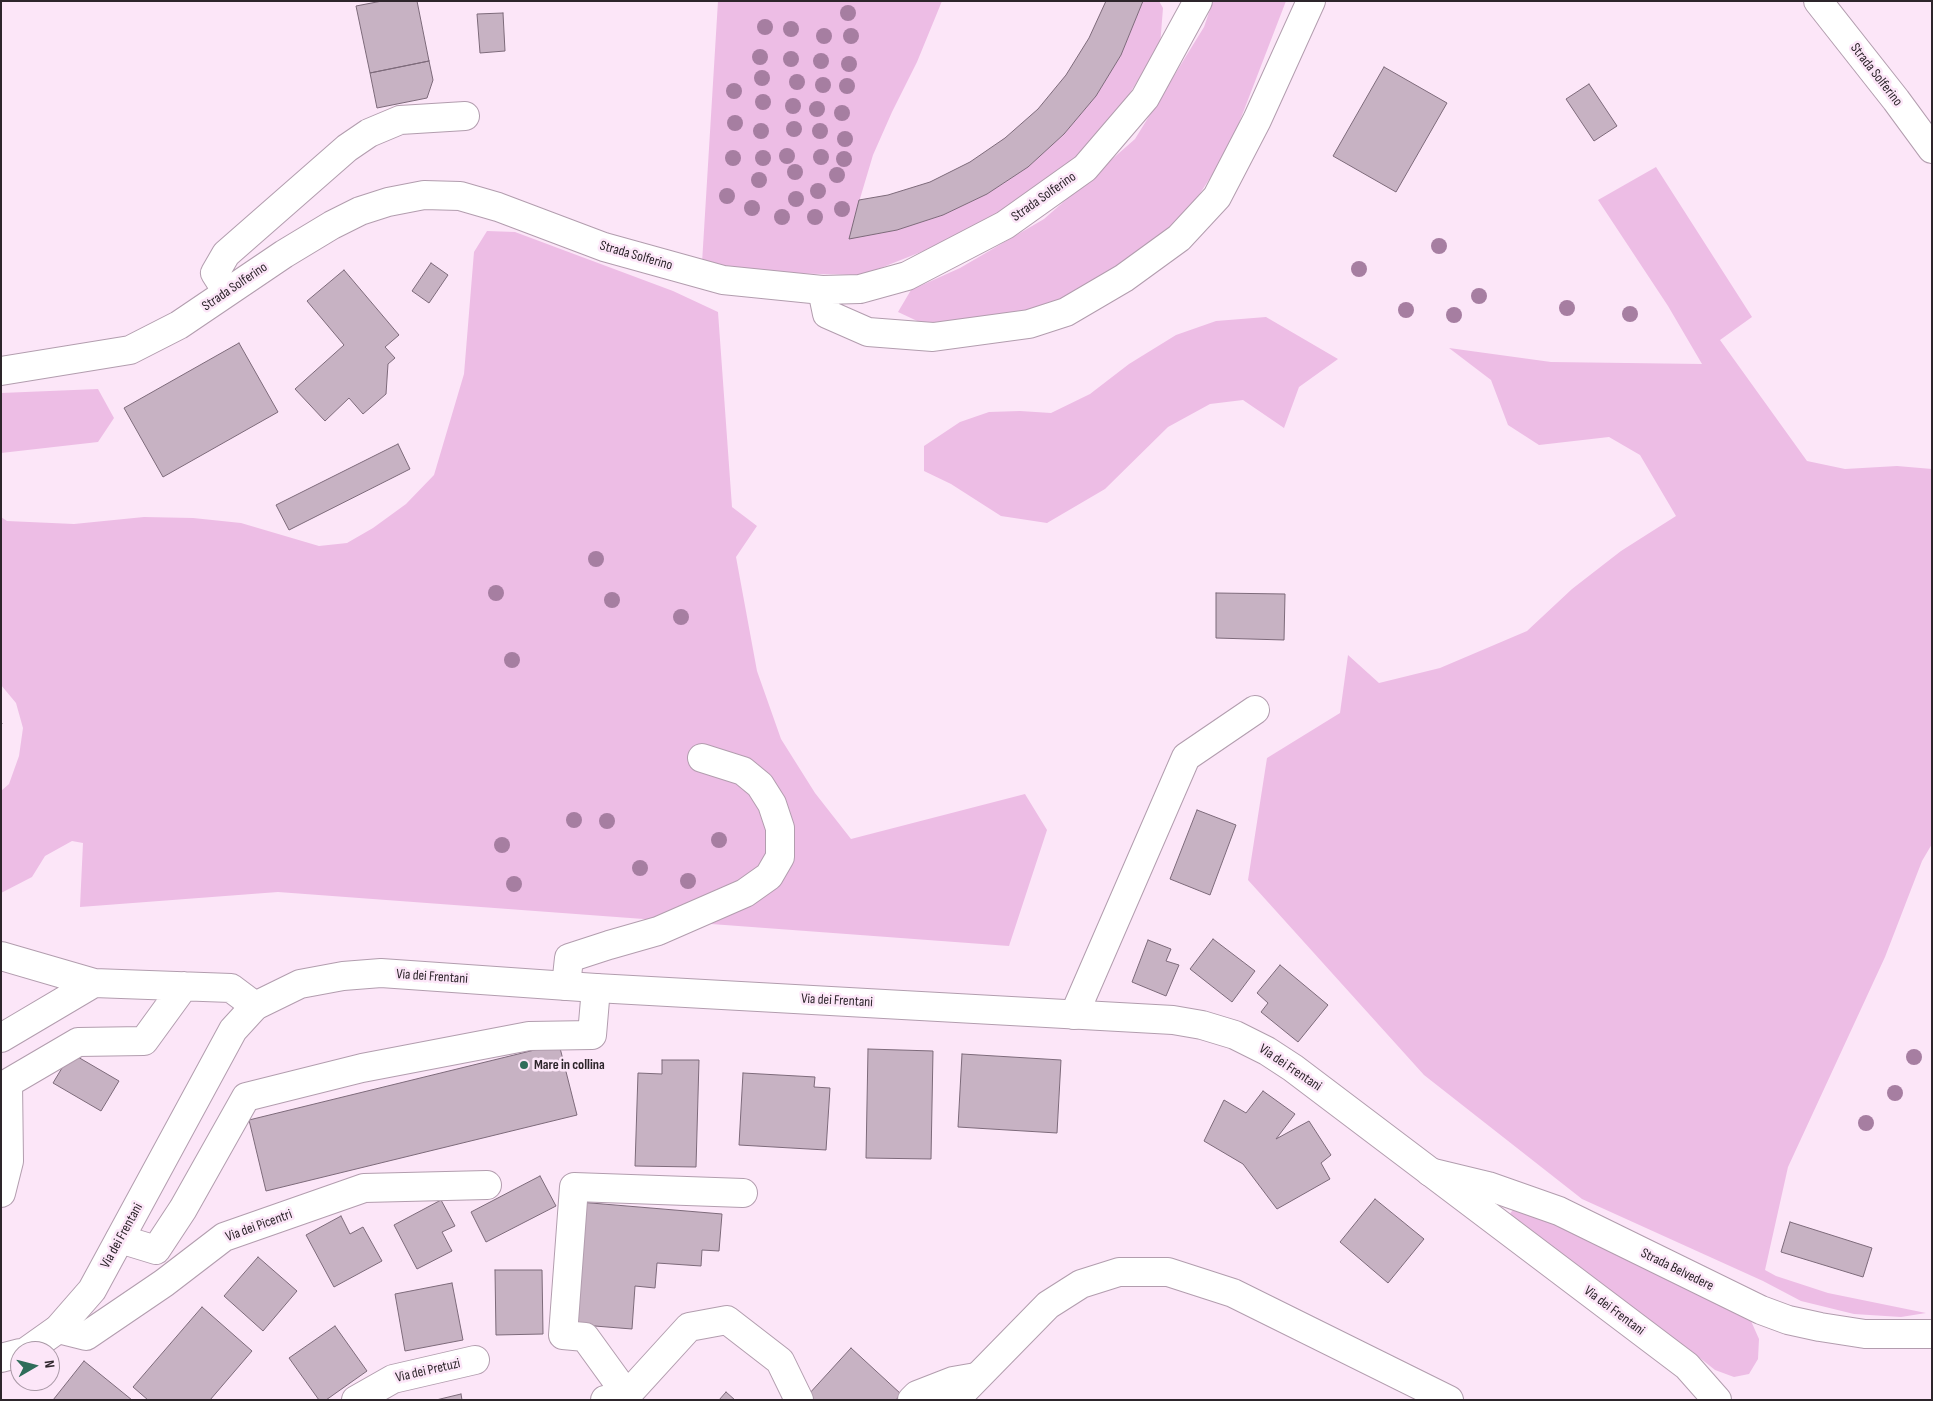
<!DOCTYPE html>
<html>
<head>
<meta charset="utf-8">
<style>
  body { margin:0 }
  #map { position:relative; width:1933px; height:1401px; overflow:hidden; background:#fce6f8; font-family:"Sofia Sans Condensed",sans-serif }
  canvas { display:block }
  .frame { position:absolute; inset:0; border:2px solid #2d252b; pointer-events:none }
  .north { position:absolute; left:10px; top:1341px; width:50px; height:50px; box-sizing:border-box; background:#fce6f8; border:1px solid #a999a6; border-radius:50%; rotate:82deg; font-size:14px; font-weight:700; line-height:20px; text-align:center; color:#2d252b }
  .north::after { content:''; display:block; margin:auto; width:18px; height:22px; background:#2f6d5a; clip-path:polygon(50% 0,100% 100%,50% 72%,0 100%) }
</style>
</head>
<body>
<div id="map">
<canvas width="1933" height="1401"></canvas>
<div class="frame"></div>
<div class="north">N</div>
</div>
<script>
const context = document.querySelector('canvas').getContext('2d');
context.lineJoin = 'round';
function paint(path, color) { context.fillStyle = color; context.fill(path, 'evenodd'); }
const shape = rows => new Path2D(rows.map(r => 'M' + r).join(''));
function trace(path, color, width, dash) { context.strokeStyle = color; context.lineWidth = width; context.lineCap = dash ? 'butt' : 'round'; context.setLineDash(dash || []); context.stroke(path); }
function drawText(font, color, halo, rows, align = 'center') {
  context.font = font + ' "Sofia Sans Condensed",sans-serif'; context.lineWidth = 5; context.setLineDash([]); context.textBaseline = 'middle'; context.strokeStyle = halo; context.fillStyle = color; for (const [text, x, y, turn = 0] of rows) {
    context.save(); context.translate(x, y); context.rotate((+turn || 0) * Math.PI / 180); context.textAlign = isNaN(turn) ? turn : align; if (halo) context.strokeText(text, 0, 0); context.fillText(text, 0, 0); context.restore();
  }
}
paint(shape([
  [718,1,942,1,917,62,892,112,873,155,856,212,850,238,897,230,943,215,987,194,1028,167,1064,134,1096,96,1121,55,1143,1,1159,1,1163,8,1160,46,1128,96,1075,162,1009,211,931,248,863,275,740,272,702,263],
  [1213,1,1286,1,1229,149,1182,221,1106,284,1023,318,928,326,898,312,911,290,960,268,1044,219,1135,139,1204,27],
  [1656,167,1752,317,1720,340,1807,461,1845,469,1897,466,1932,469,1932,844,1922,861,1885,957,1788,1167,1765,1270,1776,1276,1828,1293,1926,1313,1901,1317,1854,1314,1801,1301,1763,1281,1582,1199,1424,1075,1248,880,1267,758,1340,713,1348,655,1379,683,1440,668,1527,631,1572,589,1621,551,1676,516,1640,455,1609,437,1539,445,1508,425,1491,380,1449,348,1551,362,1702,364,1668,306,1598,200],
  [487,231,515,232,673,291,718,312,732,507,757,526,736,557,757,671,781,739,815,793,851,839,1025,794,1047,830,1009,946,278,892,80,907,83,843,72,841,45,856,32,877,1,893,1,791,9,784,19,756,23,728,16,703,1,685,1,517,7,521,74,524,144,517,193,518,241,523,319,546,347,543,373,528,406,504,434,475,464,374,474,252],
  [1266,317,1338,359,1299,387,1284,428,1243,400,1210,404,1168,427,1105,489,1047,523,1001,516,951,484,924,471,924,446,960,422,989,412,1020,411,1051,413,1090,394,1129,364,1176,335,1216,321],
  [98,389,114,418,98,442,1,453,1,393],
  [1517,1204,1648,1264,1751,1321,1759,1339,1758,1359,1749,1374,1734,1377,1715,1370,1690,1350,1605,1291,1507,1218]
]), '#edbde5');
const building = shape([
  [382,1,417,1,429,61,370,73,356,6,382,1],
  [1106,1,1143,1,1121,55,1096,96,1064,134,1028,167,987,194,943,215,897,230,849,239,859,200,888,195,930,182,970,162,1005,138,1038,109,1066,75,1089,38,1106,1],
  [503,13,505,51,480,53,477,14,503,13],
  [429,61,433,80,427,98,377,108,370,73,429,61],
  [1384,67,1447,103,1396,192,1333,156,1384,67],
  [1589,84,1617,126,1594,141,1566,99,1589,84],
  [431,263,448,275,429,303,412,291,431,263],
  [344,270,399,335,385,347,395,358,388,364,386,394,363,414,349,398,325,421,295,389,344,345,307,301,344,270],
  [239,343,278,412,163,477,124,408,239,343],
  [398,444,410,469,289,530,276,505,398,444],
  [1216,593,1285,594,1284,640,1216,638,1216,593],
  [1197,810,1236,825,1210,895,1170,879,1197,810],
  [1213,939,1255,971,1232,1002,1190,969,1213,939],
  [1148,940,1171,949,1166,961,1179,965,1166,996,1132,982,1148,940],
  [1280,965,1328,1005,1298,1042,1261,1012,1268,1003,1257,993,1280,965],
  [559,1044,577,1115,266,1191,249,1120,559,1044],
  [868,1049,933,1051,931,1159,866,1158,868,1049],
  [71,1053,119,1081,101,1111,53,1083,71,1053],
  [962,1054,1061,1060,1057,1133,958,1127,962,1054],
  [662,1060,699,1060,696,1167,635,1166,638,1073,662,1074,662,1060],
  [743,1073,815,1077,814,1087,830,1088,826,1150,739,1145,743,1073],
  [1263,1091,1295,1114,1276,1139,1309,1121,1331,1155,1321,1163,1330,1179,1277,1209,1243,1164,1204,1141,1224,1100,1246,1113,1263,1091],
  [540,1176,556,1206,486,1242,471,1212,540,1176],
  [1375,1199,1424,1239,1388,1283,1340,1242,1375,1199],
  [441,1200,455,1226,442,1232,452,1251,417,1269,394,1225,441,1200],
  [579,1202,722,1214,719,1251,702,1250,701,1266,657,1263,655,1288,635,1286,632,1329,570,1324,579,1202],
  [341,1216,350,1234,363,1227,382,1261,334,1287,306,1235,341,1216],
  [1790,1222,1872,1248,1863,1277,1781,1252,1790,1222],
  [258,1257,297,1291,263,1331,224,1296,258,1257],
  [495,1270,542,1270,543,1334,496,1335,495,1270],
  [452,1283,463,1340,405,1351,395,1294,452,1283],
  [202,1307,252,1351,210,1400,148,1400,133,1387,202,1307],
  [335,1326,367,1371,326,1400,319,1400,289,1358,335,1326],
  [851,1348,901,1394,896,1400,813,1400,808,1395,851,1348],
  [84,1361,132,1400,53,1400,84,1361],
  [726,1392,735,1400,719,1400,726,1392],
  [461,1394,462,1400,436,1400,461,1394]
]);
paint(building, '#c7b2c3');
trace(building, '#7d6a7a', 1);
const minor = shape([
  [1818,1,1896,100,1932,149],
  [822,290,827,314,868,332,933,337,1029,324,1066,312,1124,278,1179,238,1217,197,1257,120,1311,1],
  [227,292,215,273,226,254,347,148,369,133,400,120,465,116],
  [1,371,130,350,179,325,284,254,332,225,360,211,388,202,424,195,460,196,498,207,604,247,723,280,822,290,860,289,907,276,1005,225,1085,168,1145,98,1198,1],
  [1,956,94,983],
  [566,986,569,958,609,945,658,931,745,893,769,876,780,857,780,828,772,804,760,785,743,771,702,758],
  [1074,1015,1186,757,1255,710],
  [1,1038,94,983,231,988,255,1006],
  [1430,1172,1488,1186,1559,1211,1761,1310,1788,1320,1820,1327,1865,1334,1932,1334],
  [1,1193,9,1161,8,1083,78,1042,144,1041,184,986],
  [120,1239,156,1250,183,1209,246,1097,362,1068,529,1036,592,1035,596,988],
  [58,1329,86,1336,164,1283,224,1237,364,1188,487,1185],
  [627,1395,585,1337,563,1335,574,1187,743,1193],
  [356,1400,393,1379,475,1360],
  [605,1400,627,1395,689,1327,727,1320,780,1361,799,1400],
  [912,1400,917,1395,953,1381,976,1377]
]);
const major = shape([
  [27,1351,58,1329,92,1290,233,1030,255,1006,300,984,343,976,381,973,596,988,1173,1020,1202,1025,1235,1035,1267,1051,1293,1068,1687,1366,1717,1400],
  [1,1358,20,1353],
  [955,1400,1048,1305,1081,1284,1119,1272,1168,1272,1233,1293,1449,1400]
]);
trace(minor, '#b29dae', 30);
trace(major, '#b29dae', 30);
trace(shape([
  [1,723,1,724]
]), '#8e7f8b', 3, [2.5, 2.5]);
trace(minor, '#fff', 28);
trace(major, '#fff', 28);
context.fillStyle = '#a67ea1';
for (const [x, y] of [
  [848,13],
  [765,27],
  [791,29],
  [824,36],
  [851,36],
  [760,57],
  [791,59],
  [821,61],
  [849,64],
  [762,78],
  [797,82],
  [823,85],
  [847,86],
  [734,91],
  [763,102],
  [793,106],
  [817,109],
  [842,113],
  [735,123],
  [794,129],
  [761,131],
  [820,131],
  [845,139],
  [787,156],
  [821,157],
  [733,158],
  [763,158],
  [844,159],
  [795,172],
  [837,175],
  [759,180],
  [818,191],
  [727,196],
  [796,199],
  [752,208],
  [842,209],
  [782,217],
  [815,217],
  [1439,246],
  [1359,269],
  [1479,296],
  [1567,308],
  [1406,310],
  [1630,314],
  [1454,315],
  [596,559],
  [496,593],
  [612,600],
  [681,617],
  [512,660],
  [574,820],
  [607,821],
  [719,840],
  [502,845],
  [640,868],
  [688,881],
  [514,884],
  [1914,1057],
  [1895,1093],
  [1866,1123]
]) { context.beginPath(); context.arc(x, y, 8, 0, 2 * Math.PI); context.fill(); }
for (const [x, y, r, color] of [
  [524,1065,5,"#2f6d5a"]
]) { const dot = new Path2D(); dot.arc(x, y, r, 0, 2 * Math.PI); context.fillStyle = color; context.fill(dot); trace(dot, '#fce6f8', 2); }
drawText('14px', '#2d252b', '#fce6f8', [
  ["Strada Solferino",1876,75,52],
  ["Strada Solferino",1044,197,-35],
  ["Strada Solferino",636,256,16],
  ["Strada Solferino",235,287,-34],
  ["Via dei Frentani",432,977,4],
  ["Via dei Frentani",837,1001,3],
  ["Via dei Frentani",1290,1068,34],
  ["Via dei Picentri",259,1226,-20],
  ["Via dei Frentani",122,1236,-61],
  ["Strada Belvedere",1677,1270,26],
  ["Via dei Frentani",1614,1311,37],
  ["Via dei Pretuzi",428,1371,-13]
]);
drawText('bold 14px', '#2d252b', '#fce6f8', [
  ["Mare in collina",534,1065]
], 'left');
</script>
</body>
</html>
